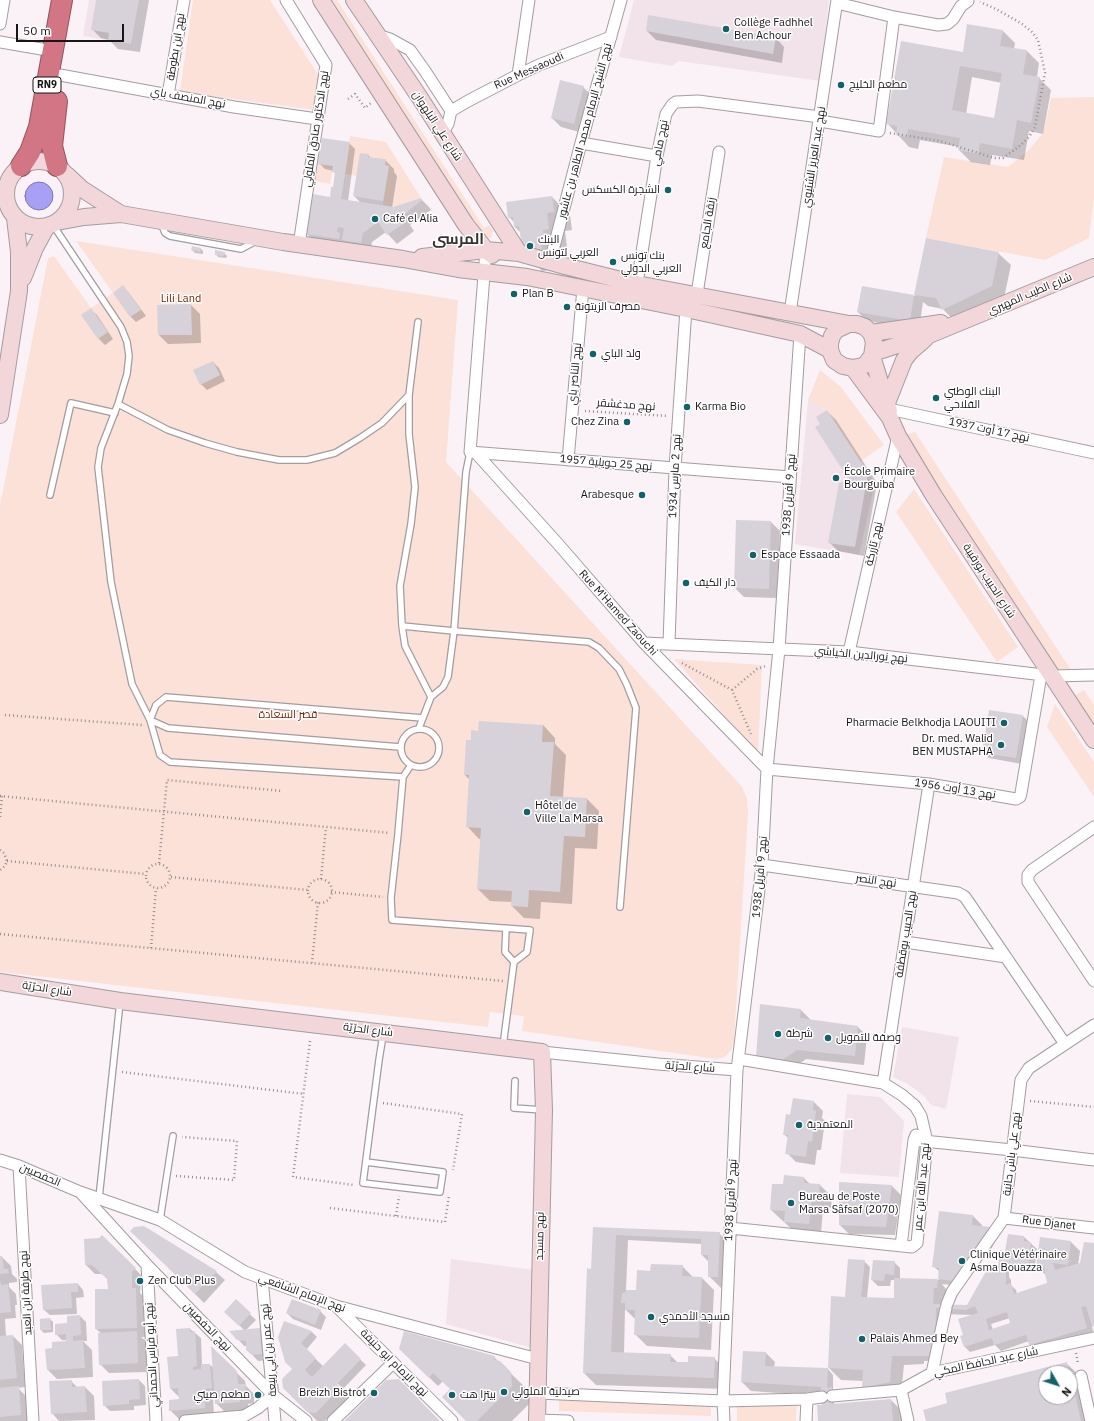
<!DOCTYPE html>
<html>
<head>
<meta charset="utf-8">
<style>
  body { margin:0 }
  #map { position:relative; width:1094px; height:1421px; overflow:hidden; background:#faf2f7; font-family:"IBM Plex Sans",sans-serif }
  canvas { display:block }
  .north { position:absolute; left:1038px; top:1365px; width:40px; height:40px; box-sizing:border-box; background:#fff; border:1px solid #a3a1a2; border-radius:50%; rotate:129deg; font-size:11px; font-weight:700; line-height:16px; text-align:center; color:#181517 }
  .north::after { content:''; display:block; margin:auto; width:14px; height:18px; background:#13626a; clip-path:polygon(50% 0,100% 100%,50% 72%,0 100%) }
  .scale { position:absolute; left:16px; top:24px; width:108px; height:18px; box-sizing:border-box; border:2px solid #181517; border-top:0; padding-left:5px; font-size:12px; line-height:14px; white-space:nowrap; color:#181517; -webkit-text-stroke:3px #fff; paint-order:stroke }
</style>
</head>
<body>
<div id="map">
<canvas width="1094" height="1421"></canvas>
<div class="north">N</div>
<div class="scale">50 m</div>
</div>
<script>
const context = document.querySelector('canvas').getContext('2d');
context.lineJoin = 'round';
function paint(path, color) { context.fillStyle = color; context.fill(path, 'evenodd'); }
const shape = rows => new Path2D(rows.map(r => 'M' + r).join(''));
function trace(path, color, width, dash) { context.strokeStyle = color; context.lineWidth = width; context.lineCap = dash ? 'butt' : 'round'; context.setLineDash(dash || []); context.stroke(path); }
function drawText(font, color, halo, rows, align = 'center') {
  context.font = font + ' "IBM Plex Sans",Cairo,sans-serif'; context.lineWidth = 3; context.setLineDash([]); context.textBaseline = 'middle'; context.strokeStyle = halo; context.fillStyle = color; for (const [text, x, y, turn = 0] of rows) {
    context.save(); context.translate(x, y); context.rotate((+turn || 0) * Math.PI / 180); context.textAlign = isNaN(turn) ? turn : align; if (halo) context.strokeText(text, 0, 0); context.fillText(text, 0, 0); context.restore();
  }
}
paint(shape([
  [89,0,139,0,131,44,83,36],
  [634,0,829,0,820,81,679,61,672,66,619,57],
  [808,400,827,410,875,483,859,555,795,544],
  [902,1027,959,1037,946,1109,931,1105,923,1095,908,1084,893,1077],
  [847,1094,880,1097,904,1121,899,1177,840,1173],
  [451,1259,534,1270,532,1348,446,1324]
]), '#f2e3eb');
paint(shape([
  [193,0,270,0,319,76,315,110,180,92],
  [328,0,337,0,484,228,489,225,493,231,491,238,488,239,484,238],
  [1094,97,1094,198,1089,238,1045,260,926,238,944,157,1008,167,1028,151,1043,133,1051,98],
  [350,136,386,142,421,198,393,207,383,205,389,166,385,165,385,159,368,157,369,154,357,176,345,174],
  [318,164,333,166,330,184,315,181],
  [76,241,458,300,446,462,734,778,742,787,747,799,748,813,734,1039,732,1049,725,1057,716,1059,522,1031,524,1016,490,1012,488,1027,0,972,0,506,48,258,54,256,91,308,113,293],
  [820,370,841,387,884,445,861,461,827,410,808,400],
  [915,432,1071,670,1055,670,901,436],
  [914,489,1018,647,997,662,896,512],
  [674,659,762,665,758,753],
  [1084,690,1094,705,1094,728,1073,697],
  [1055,704,1094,762,1094,797,1047,727],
  [559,1399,711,1404,711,1416,559,1411],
  [737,1403,797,1404,796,1421,737,1421]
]), '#fbe1d8');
const water = shape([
  '25 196a14 14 0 1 1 28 0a14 14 0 1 1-28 0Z'
]);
paint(water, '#a8a0f4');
trace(water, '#7d76b2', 1);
paint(shape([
  [97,0,149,0,140,52,118,49,109,40,101,38,92,29],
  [647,31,775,37,784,47,782,63,656,40],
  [1003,31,1015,43,1014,49,1027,51,1039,63,1037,77,1039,78,1051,90,1043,134,1029,131,1024,160,992,155,990,165,971,162,959,150,960,147,920,140,918,149,909,147,888,124,963,53],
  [972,77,1002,83,995,119,966,114],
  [583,87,592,96,583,133,561,127,552,118],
  [349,143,355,149,348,201,361,203,354,196,368,155,371,158,385,160,394,169,394,172,397,176,392,208,421,199,430,208,431,210,410,225,414,231,397,244,386,232,372,242,370,252,316,243,307,234,333,198,335,174,334,171,325,169,319,163],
  [552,197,570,215,572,230,565,231,567,247,561,248,562,261,559,269,542,271,524,253,521,233,515,227,514,222,509,217],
  [927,239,998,253,1011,265,1004,298,955,322,943,309,928,306,923,302,919,330,867,321,858,312,862,287,915,296],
  [201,249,203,251,203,254,195,253,192,250],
  [224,253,227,256,226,258,218,257,216,254],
  [123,287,129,293,146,316,136,322,131,317],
  [191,305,200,314,201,343,168,344,159,335],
  [91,310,97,315,113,339,105,345,99,339,83,316],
  [213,362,219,368,225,381,207,390,201,384],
  [827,411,836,420,877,483,864,556,838,551,829,542,850,480,821,424],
  [771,522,780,531,777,598,744,597,735,588],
  [1023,716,1029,722,1022,764,989,758,983,753],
  [543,725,555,738,555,744,566,755,563,797,587,799,599,811,597,849,575,848,572,904,541,902,540,919,524,918,512,906,512,902,490,901,478,889,481,839,479,839,467,826,470,780,465,775,472,742,479,732],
  [760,1005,801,1010,810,1019,810,1020,858,1027,867,1036,864,1065,806,1059,791,1070,766,1066],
  [814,1102,823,1111,822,1118,825,1121,821,1150,817,1150,815,1165,796,1162,787,1153,789,1139,784,1134,791,1116],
  [804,1178,810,1184,820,1185,832,1197,831,1208,823,1207,821,1235,797,1234,771,1210,773,1185,784,1185],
  [892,1186,901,1195,895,1235,849,1234,840,1225],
  [940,1212,973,1216,982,1225,982,1227,989,1228,998,1237,991,1249,986,1249,960,1286,942,1284,946,1289,946,1296,943,1296,942,1305,967,1306,998,1270,1006,1252,1024,1237,1037,1249,1034,1272,1009,1270,1009,1277,1011,1280,1011,1285,1016,1290,1017,1294,1049,1284,1047,1276,1037,1267,1041,1238,1071,1242,1080,1251,1078,1265,1081,1264,1094,1244,1094,1327,1092,1325,1094,1338,1039,1354,1030,1345,1029,1341,1001,1351,995,1345,970,1352,965,1347,964,1335,973,1315,941,1314,941,1361,924,1361,924,1364,904,1365,901,1394,875,1399,863,1387,864,1381,841,1380,829,1368,846,1298,864,1261,870,1267,867,1298,894,1299,895,1280,891,1280,890,1286,878,1286,872,1280,894,1262,900,1268,900,1279,939,1280,940,1272,933,1266],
  [1010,1318,1012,1324,993,1330,991,1324],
  [594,1228,719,1233,731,1245,730,1288,721,1288,709,1276,709,1262,702,1255,702,1244,628,1240,626,1291,637,1291,651,1272,682,1266,693,1277,702,1278,714,1290,711,1350,647,1346,635,1334,636,1320,625,1309,624,1354,670,1355,678,1363,689,1363,714,1358,726,1370,726,1389,596,1385,584,1373,592,1270],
  [132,1231,216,1272,225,1280,204,1303],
  [102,1236,144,1278,141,1281,140,1293,145,1298,146,1337,141,1337,146,1341,147,1372,109,1373,100,1364,102,1334,96,1329,109,1290,108,1279,102,1274,95,1274,86,1265,99,1239],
  [0,1257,2,1257,11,1266,12,1274,17,1279,17,1282,9,1283,9,1287,16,1294,17,1305,15,1305,16,1318,5,1319,6,1337,13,1336,22,1345,25,1387,18,1388,27,1397,29,1421,0,1421],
  [78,1284,83,1290,84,1297,76,1298,77,1314,50,1315,44,1310],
  [236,1301,256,1320,245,1331,260,1330,265,1335,268,1360,258,1361,247,1349,247,1346,244,1346,238,1339,245,1331,232,1318],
  [320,1311,326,1317,321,1330,293,1319,287,1313],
  [80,1316,86,1322,87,1341,83,1341,92,1350,93,1377,57,1379,48,1370,47,1350,53,1349,68,1342,68,1340,62,1340,56,1334],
  [50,1319,53,1322,53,1332,44,1333,41,1330,41,1320],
  [190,1329,201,1338,202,1365,210,1365,214,1368,212,1348,245,1381,246,1386,254,1394,254,1403,248,1404,249,1410,225,1412,216,1403,216,1397,213,1397,214,1416,179,1419,170,1410,180,1400,180,1398,171,1389,179,1357],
  [312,1332,317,1337,306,1350,324,1367,345,1345,366,1365,343,1389,325,1371,324,1373,349,1398,325,1421,317,1421,284,1387,293,1369,279,1337],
  [400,1349,494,1357,529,1391,529,1404,512,1421,467,1421,451,1389,443,1381,438,1386],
  [766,1353,775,1362,774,1367,828,1369,833,1375,833,1390,834,1391,834,1405,891,1400,903,1412,904,1421,819,1421,824,1406,823,1393,807,1392,806,1395,751,1391,742,1382],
  [1066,1363,1079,1375,1090,1421,927,1421,948,1404],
  [1046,1373,1070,1373,1070,1397,1046,1397],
  [139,1380,145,1386,146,1405,134,1406,134,1410,110,1411,104,1405,103,1382],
  [71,1381,77,1387,85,1387,94,1396,95,1420,59,1421,52,1413]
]), '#0003');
paint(shape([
  [96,0,139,0,131,44,108,40,109,33,91,30],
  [648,15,776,37,773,54,646,31],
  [967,24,1003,30,1000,46,1027,50,1023,74,1040,77,1031,123,1017,120,1012,149,980,143,978,154,958,150,960,138,908,129,907,137,896,135,897,126,886,124,901,41,963,52],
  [960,66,1002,73,994,118,952,110],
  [560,80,584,86,574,124,551,118],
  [322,138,350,142,341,199,393,207,421,198,422,200,402,216,406,222,387,235,378,222,363,233,361,243,342,240,344,228,338,227,337,232,340,233,339,239,306,234,313,194,330,197,331,187,333,187,335,173,332,172,333,166,318,164],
  [360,153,369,154,368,157,386,159,385,165,389,166,383,201,353,196],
  [552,196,554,212,547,213,549,229,543,230,545,244,541,244,542,251,523,254,519,226,514,227,513,217,508,218,506,202],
  [926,238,999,252,992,286,942,310,936,298,914,295,910,321,857,312,862,286,914,295],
  [192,246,201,248,200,252,191,250],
  [215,250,225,252,224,256,215,255],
  [123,285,141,310,130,317,113,293],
  [191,304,192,335,158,335,157,305],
  [91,308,108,332,98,339,81,315],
  [213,361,220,375,200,385,193,370],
  [827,410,868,473,855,547,828,543,839,483,849,480,815,427,820,424,816,417],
  [736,520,771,521,769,589,734,588],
  [989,710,1023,715,1016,758,982,753],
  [479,721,543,725,542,742,554,742,550,796,587,798,585,837,564,836,560,892,529,890,528,907,511,906,512,891,477,889,481,828,466,827,469,775,464,775,466,740,471,740,471,730,478,731],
  [760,1004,801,1009,800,1018,858,1026,855,1056,797,1050,781,1061,756,1057],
  [793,1098,814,1101,813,1110,816,1111,812,1142,808,1141,806,1157,785,1154,788,1135,783,1135,786,1114,790,1115],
  [784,1175,804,1177,804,1183,820,1184,819,1196,812,1195,809,1224,784,1222,785,1211,770,1210,772,1184,783,1184],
  [839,1182,892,1185,886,1227,839,1225],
  [939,1211,973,1215,972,1225,990,1227,954,1281,938,1279,939,1268,932,1267],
  [144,1226,217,1271,195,1294,130,1231,134,1227],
  [593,1227,720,1232,718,1277,708,1277,708,1255,701,1255,701,1239,616,1235,611,1352,671,1354,670,1362,688,1362,688,1356,715,1357,714,1378,583,1373,587,1268,591,1269],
  [1008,1234,1024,1236,1024,1241,1031,1242,1028,1267,1004,1264,1003,1271,1006,1273,1006,1285,1011,1283,1014,1294,1047,1283,1044,1268,1036,1267,1040,1237,1071,1241,1068,1265,1053,1263,1055,1270,1080,1263,1084,1242,1094,1243,1094,1326,1092,1326,1086,1306,1081,1307,1087,1328,1029,1345,1026,1335,994,1345,992,1338,964,1347,960,1336,963,1335,958,1319,978,1313,975,1306,966,1310,936,1308,935,1356,892,1356,890,1382,862,1388,863,1370,828,1368,827,1388,832,1387,832,1404,891,1399,893,1421,818,1421,817,1405,822,1405,821,1387,741,1382,743,1351,766,1352,765,1366,828,1368,831,1296,845,1297,848,1259,865,1260,861,1297,894,1298,894,1278,938,1279,937,1288,934,1288,933,1304,967,1305,989,1266,998,1269,1000,1250,1005,1251],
  [1007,1312,1010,1323,989,1330,986,1319],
  [102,1235,136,1268,132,1272,132,1288,136,1288,137,1328,95,1329,95,1289,108,1289,107,1279,92,1265,85,1265,84,1239,99,1238],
  [0,1256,2,1256,4,1269,8,1269,9,1273,0,1274],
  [873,1260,895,1261,894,1275,885,1274,884,1281,871,1280],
  [651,1264,683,1265,682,1276,702,1277,699,1338,634,1335,635,1310,625,1310,625,1303,621,1303,622,1293,625,1293,626,1290,636,1290,637,1270,650,1271],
  [0,1282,1,1282,1,1285,8,1284,11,1312,0,1313],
  [78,1283,78,1292,71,1292,72,1308,43,1310,41,1285],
  [236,1299,251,1313,239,1326,224,1312],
  [292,1299,321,1310,315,1325,286,1313],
  [80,1315,81,1335,73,1336,73,1341,83,1340,85,1368,47,1370,45,1349,52,1348,52,1342,66,1341,66,1334,55,1335,55,1324,67,1323,67,1316],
  [50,1318,51,1330,40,1330,40,1319],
  [284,1321,312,1331,301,1343,316,1358,305,1370,312,1377,345,1343,361,1359,337,1384,340,1388,316,1413,307,1412,283,1388,282,1379,292,1369,285,1362,278,1337],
  [190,1328,190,1332,195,1331,197,1366,193,1367,193,1370,201,1369,201,1364,210,1364,212,1388,204,1389,205,1408,169,1411,169,1400,179,1399,178,1388,170,1389,167,1357,178,1356,176,1329],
  [260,1328,262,1354,252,1355,246,1350,246,1341,237,1340,229,1331],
  [137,1331,138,1363,99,1365,98,1333],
  [404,1331,495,1356,494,1360,500,1361,511,1372,512,1386,477,1421,466,1421,442,1397,450,1389,433,1373,429,1378,399,1349],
  [13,1335,17,1378,0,1380,0,1336],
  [211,1346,237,1371,238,1384,245,1384,246,1394,240,1395,240,1402,215,1404],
  [1067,1362,1069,1373,1046,1373,1046,1397,1070,1397,1071,1377,1081,1421,926,1421,923,1410,947,1403,945,1393],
  [139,1379,140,1399,129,1400,129,1404,103,1406,102,1381],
  [399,1379,440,1421,344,1421,386,1380],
  [72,1380,72,1387,85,1386,87,1412,51,1414,49,1381],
  [19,1386,21,1415,0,1417,0,1388]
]), '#d7d2d9');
const lane = shape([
  [161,223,165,233,170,236,241,249,256,241],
  [53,225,121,327,127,342,129,356,127,374,118,404,101,448,98,467,111,582,132,684,150,720,168,728,400,747],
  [418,322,409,395,409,434,415,487,411,524,400,586,402,626,405,646,431,697,419,728],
  [118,404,168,430,205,443,237,452,279,460,307,460,335,453,360,438,382,423,409,395],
  [50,495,71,403,115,413],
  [402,626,454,631,589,642,599,648,619,669,627,685,636,708,620,907],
  [431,697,443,687,448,677,454,631,466,472,470,452],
  '401 748a19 19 0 1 1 38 0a19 19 0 1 1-38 0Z',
  [411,765,403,777,398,834,391,898,392,920,530,930,527,952,514,962,503,1046],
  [403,777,170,762,160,755,150,720,156,705,166,697,423,718],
  [506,928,505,952,514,962],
  [515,1081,514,1108,543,1110],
  [366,1162,443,1172,440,1192,363,1183,379,1060,383,1035],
  [99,1198,120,1002],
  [160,1220,173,1136]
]);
const street = shape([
  [286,0,326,65,299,245],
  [837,3,894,17,938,25,947,24,953,19,961,6,968,1],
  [0,24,4,0],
  [377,35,390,39,410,50,425,71,451,111,448,124,442,134],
  [0,42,53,51],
  [60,75,234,107,317,119],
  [518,75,529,0],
  [168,95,184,0],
  [451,111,468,101,518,75,539,65,611,37],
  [820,121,879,131,894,17],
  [581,143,657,156],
  [486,250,470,452,790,477],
  [550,262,581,143,621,0],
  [637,284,657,156,666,114,672,105,676,102,698,101,820,117],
  [697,294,719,152],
  [790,313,837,0],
  [884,411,889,409,1094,453],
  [475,452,559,545,644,643,767,769,929,784,1016,799,1020,797,1021,793,1041,675],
  [568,460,583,288],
  [644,643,849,652,1052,676,1094,675],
  [669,644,675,468,686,309],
  [849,652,898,436],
  [1094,827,1032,870,1028,875,1028,882,1094,981],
  [762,865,958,893,962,895,965,897,1065,1044],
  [905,942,1006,957],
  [542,1052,658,1064,737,1070],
  [883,1083,929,784],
  [914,1140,1012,1150,1094,1160],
  [0,1160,19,1166,80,1192,160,1220,245,1272,336,1306,538,1359],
  [19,1166,33,1421],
  [82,1194,147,1265,273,1395,306,1421],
  [1004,1218,1094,1228],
  [730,1228,912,1247,917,1243,927,1142,921,1116,915,1106,902,1095,883,1083,739,1059],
  [901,1246,914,1140,916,1135],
  [147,1265,156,1421],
  [262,1278,275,1421],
  [947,1304,952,1292,1004,1218,1021,1080,1029,1068,1094,1025],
  [336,1306,452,1421],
  [932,1373,946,1308],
  [1081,1376,1091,1421],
  [901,1390,908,1421],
  [538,1393,723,1401,807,1399,822,1397],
  [832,1396,901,1390,932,1373,1094,1338],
  [537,1420,568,1421],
  [185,1421,244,1416,258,1408,273,1395],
  [333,1421,393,1363],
  [724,1421,723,1401,737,1070,762,865,767,769,779,649,800,334],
  [806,1421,807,1399]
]);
const secondary = shape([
  [321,0,466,225,486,250,492,255],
  [354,0,420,98,519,253],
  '6 194a33 33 0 1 1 66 0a33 33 0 1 1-66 0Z',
  [67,175,82,189,121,214],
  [57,222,84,217,121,214,283,242,403,259,458,269,527,277,686,309,800,334,830,350],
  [422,257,486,250,519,253,565,266,637,284,849,324],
  [23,278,35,248,47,226],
  [871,333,941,323],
  [873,353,929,335,1094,267],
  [872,356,865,365,859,367,853,368,843,366,834,360,830,350,830,343,832,336,836,330,849,324,857,324,865,327,871,333,874,342,872,356,889,411],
  [853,368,890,418,898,436,934,496,1094,740],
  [887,403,904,360,910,352,925,339],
  [0,415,19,291,19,252,15,218],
  [0,982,120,1001,542,1052,544,1110,537,1421]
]);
const highway = shape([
  [21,166,30,152,39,127,62,0],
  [57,166,52,146,57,101]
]);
trace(lane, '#a39ca0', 8);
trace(street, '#a39ca0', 13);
trace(secondary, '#a39ca0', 18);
trace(highway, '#91545e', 22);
trace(shape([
  [348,99,355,94,365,108,371,103],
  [890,133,940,141,994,158,1003,158,1021,145,1029,137,1035,127,1045,73,1038,40,1032,32,1022,24,996,9,980,2],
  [585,411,668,416],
  [682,663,732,690,751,734],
  [732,690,757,669,766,666],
  [5,715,142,725],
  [0,796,390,833],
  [0,817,2,796],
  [0,850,4,853,7,861,5,866,0,870],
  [7,861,146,874],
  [159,863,167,780,282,791],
  '146 876a12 12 0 1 1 24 0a12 12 0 1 1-24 0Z',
  [171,877,308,890],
  [321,879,326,827],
  '308 891a12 12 0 1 1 24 0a12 12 0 1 1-24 0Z',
  [331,892,383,897],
  [0,934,503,981],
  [151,948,156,888],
  [312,963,318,902],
  [310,1041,293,1177,354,1185],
  [122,1072,304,1094],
  [1030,1101,1094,1107],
  [383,1103,462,1114,453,1170],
  [176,1176,234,1180,237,1141,182,1137],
  [330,1208,445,1222,449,1196],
  [396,1216,399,1196],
  [1076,1353,1078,1364]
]), '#948e92', 2.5, [1, 3]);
trace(lane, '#fff', 5.5);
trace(street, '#fff', 11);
trace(secondary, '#f2d6da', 16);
trace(highway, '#d27685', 20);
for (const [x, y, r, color] of [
  [726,29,4,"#13626a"],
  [841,85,4,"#13626a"],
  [668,190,4,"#13626a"],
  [375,219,4,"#13626a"],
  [530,246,4,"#13626a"],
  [613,262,4,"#13626a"],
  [514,294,4,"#13626a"],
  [567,307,4,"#13626a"],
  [593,354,4,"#13626a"],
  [936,398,4,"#13626a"],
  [687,407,4,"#13626a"],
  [627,422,4,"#13626a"],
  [836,478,4,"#13626a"],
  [642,495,4,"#13626a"],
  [753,555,4,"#13626a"],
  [686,583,4,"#13626a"],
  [1004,723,4,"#13626a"],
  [1001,745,4,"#13626a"],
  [527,812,4,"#13626a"],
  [778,1034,4,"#13626a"],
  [828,1038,4,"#13626a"],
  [799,1125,4,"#13626a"],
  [791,1203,4,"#13626a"],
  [962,1261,4,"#13626a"],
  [140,1281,4,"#13626a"],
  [651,1317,4,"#13626a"],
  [862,1339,4,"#13626a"],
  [504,1392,4,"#13626a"],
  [374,1393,4,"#13626a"],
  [258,1395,4,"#13626a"],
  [452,1395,4,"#13626a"]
]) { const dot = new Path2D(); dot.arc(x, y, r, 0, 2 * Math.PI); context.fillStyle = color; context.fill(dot); trace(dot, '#fff', 1.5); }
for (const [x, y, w] of [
  [47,85,28]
]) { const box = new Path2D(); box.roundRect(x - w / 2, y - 8, w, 16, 3); context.fillStyle = '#fff'; context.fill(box); trace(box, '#181517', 1); }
drawText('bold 10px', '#181517', null, [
  ["RN9",47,85]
]);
drawText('11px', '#181517', '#fff', [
  ["Collège Fadhhel",734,23],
  ["Ben Achour",734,36],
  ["مطعم الخليج",849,85],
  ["الشجرة الكسكس",660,190,"right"],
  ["Café el Alia",383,219],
  ["البنك",538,240],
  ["العربي لتونس",538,253],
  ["بنك تونس",621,256],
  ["العربي الدولي",621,269],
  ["Plan B",522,294],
  ["مصرف الزيتونة",575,307],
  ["ولد الباي",601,354],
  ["البنك الوطني",944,392],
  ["الفلاحي",944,405],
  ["Karma Bio",695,407],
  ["Chez Zina",619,422,"right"],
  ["École Primaire",844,472],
  ["Bourguiba",844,485],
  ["Arabesque",634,495,"right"],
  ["Espace Essaada",761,555],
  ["دار الكيف",694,583],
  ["Pharmacie Belkhodja LAOUITI",996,723,"right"],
  ["Dr. med. Walid",993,739,"right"],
  ["BEN MUSTAPHA",993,752,"right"],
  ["Hôtel de",535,806],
  ["Ville La Marsa",535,819],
  ["شرطة",786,1034],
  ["وصفة للتمويل",836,1038],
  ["المعتمدية",807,1125],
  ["Bureau de Poste",799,1197],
  ["Marsa Sâfsaf (2070)",799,1210],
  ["Clinique Vétérinaire",970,1255],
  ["Asma Bouazza",970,1268],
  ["Zen Club Plus",148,1281],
  ["مسجد الأحمدي",659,1317],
  ["Palais Ahmed Bey",870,1339],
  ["صيدلية الملولي",512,1392],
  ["Breizh Bistrot",366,1393,"right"],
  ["مطعم صيني",250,1395,"right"],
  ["بيتزا هت",460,1395]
], 'left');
drawText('11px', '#181517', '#fff', [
  ["نهج ابن بطوطة",176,47,-81],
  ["Rue Messaoudi",529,71,-24],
  ["نهج المنصف باي",188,98,10],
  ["شارع علي البلهوان",437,126,57],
  ["نهج الدكتور صادق الملولي",316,129,-81],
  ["نهج الشيخ الإمام محمد الطاهر بن عاشور",585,131,-75],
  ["نهج مامي",660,143,-79],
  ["نهج عبد العزيز الشتيوي",814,157,-81],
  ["زنقة الجامع",708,223,-81],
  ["شارع الطيب المهيري",1030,294,-23],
  ["نهج الناصر باي",575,374,-85],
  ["نهج مدغشقر",626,405,4],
  ["نهج 17 أوت 1937",989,430,12],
  ["نهج 25 جويلية 1957",606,463,5],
  ["نهج 2 مارس 1934",675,476,-87],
  ["نهج 9 أفريل 1938",789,495,-86],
  ["نهج تازركة",874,544,-77],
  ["شارع الحبيب بورقيبة",989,581,57],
  ["Rue M'Hamed Zaouchi",618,613,48],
  ["نهج نورالدين الخياشي",861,655,5],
  ["نهج 13 أوت 1956",955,789,9],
  ["نهج 9 أفريل 1938",760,877,-85],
  ["نهج النصر",876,881,8],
  ["نهج الحبيب بوقطفة",906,934,-81],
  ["شارع الحرّيّة",47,989,9],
  ["شارع الحرّيّة",368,1030,7],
  ["شارع الحرّيّة",690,1067,4],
  ["نهج علي باش حانبة",1012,1154,-83],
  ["الحفصيين",40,1175,23],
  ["نهج عبد الله ابن عمر",922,1187,-85],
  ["نهج 9 أفريل 1938",731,1200,-87],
  ["Rue Djanet",1049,1223,7],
  ["نهج مسجد",540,1236,-89],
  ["نهج طرفة ابن العبد",26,1293,-93],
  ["نهج الإمام الشافعي",302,1293,20],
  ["نهج الحفصيين",207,1327,46],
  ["نهج عمر بن ابي ربيعة",269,1350,-95],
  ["نهج أبو فراس الحمداني",152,1355,-93],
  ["شارع عبد الحافظ المكي",986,1362,-12],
  ["نهج الإمام ابو حنيفة",394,1363,45]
]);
drawText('11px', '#742203', '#fff', [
  ["Lili Land",181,299],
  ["قصر السعادة",288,715]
]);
drawText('bold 15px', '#373134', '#fff', [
  ["المرسى",458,240]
]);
</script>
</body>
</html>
